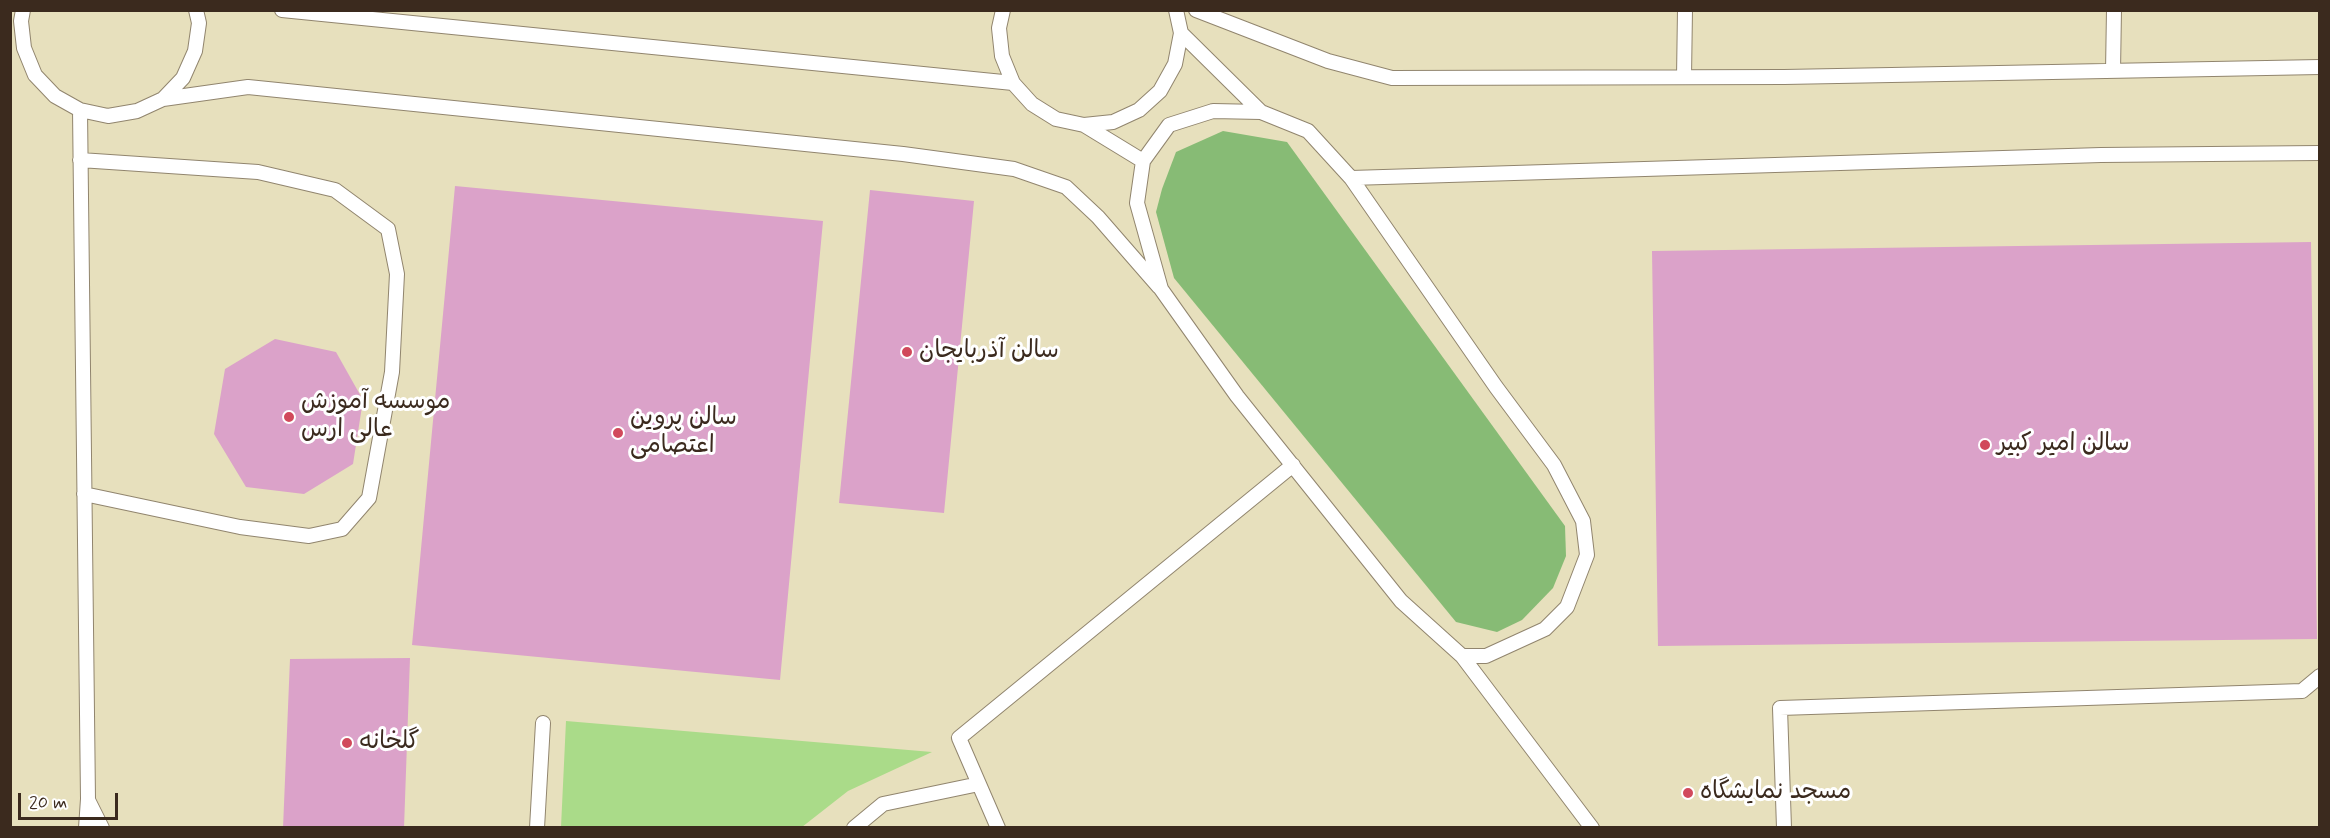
<!DOCTYPE html>
<html>
<head>
<meta charset="utf-8">
<style>
  body { margin:0 }
  #map { position:relative; width:2330px; height:838px; overflow:hidden; background:#e7e0bd; font-family:Mynerve,sans-serif }
  canvas { display:block }
  .frame { position:absolute; inset:0; border:12px solid #3b2a1e; pointer-events:none }
  .scale { position:absolute; left:18px; top:793px; width:100px; height:27px; box-sizing:border-box; border:3px solid #3b2a1e; border-top:0; padding-left:8px; font-size:18px; line-height:21px; white-space:nowrap; color:#3b2a1e; -webkit-text-stroke:4px #fff; paint-order:stroke }
</style>
</head>
<body>
<div id="map">
<canvas width="2330" height="838"></canvas>
<div class="frame"></div>
<div class="scale">20 m</div>
</div>
<script>
const context = document.querySelector('canvas').getContext('2d');
context.lineJoin = 'round';
function paint(path, color) { context.fillStyle = color; context.fill(path, 'evenodd'); }
const shape = rows => new Path2D(rows.map(r => 'M' + r).join(''));
function trace(path, color, width, dash) { context.strokeStyle = color; context.lineWidth = width; context.lineCap = dash ? 'butt' : 'round'; context.setLineDash(dash || []); context.stroke(path); }
function drawText(font, color, halo, rows, align = 'center') {
  context.font = font + ' Mynerve,"Playpen Sans Arabic",sans-serif'; context.lineWidth = 6; context.setLineDash([]); context.textBaseline = 'middle'; context.strokeStyle = halo; context.fillStyle = color; for (const [text, x, y, turn = 0] of rows) {
    context.save(); context.translate(x, y); context.rotate((+turn || 0) * Math.PI / 180); context.textAlign = isNaN(turn) ? turn : align; if (halo) context.strokeText(text, 0, 0); context.fillText(text, 0, 0); context.restore();
  }
}
paint(shape([
  [566,721,932,752,848,791,802,827,561,827]
]), '#aadb89');
paint(shape([
  [1223,131,1287,142,1565,526,1566,556,1553,588,1522,620,1497,632,1456,622,1174,278,1156,212,1162,189,1176,152]
]), '#87bb75');
paint(shape([
  [455,186,823,221,780,680,412,645],
  [870,190,974,201,944,513,839,503],
  [2311,242,2317,639,1658,646,1652,251],
  [275,339,336,352,363,400,353,464,304,494,246,487,214,434,225,369],
  [410,658,404,828,283,828,290,659]
]), '#dba2c9');
const service = shape([
  [23,10,21,21,24,48,35,75,55,96,80,110,108,116,137,111,163,99,183,78,195,51,199,23,196,10],
  [282,10,1013,83],
  [1003,10,999,28,1002,56,1013,83,1032,104,1056,119,1084,125,1113,122,1139,110,1160,91,1175,64,1181,33,1176,10],
  [1196,10,1328,61,1392,78,1784,77,2320,67],
  [1181,33,1261,112],
  [2113,71,2114,10],
  [1684,77,1685,10],
  [163,99,248,87,903,154,1014,169,1066,187,1098,217,1159,287],
  [80,110,88,799,86,828],
  [1213,111,1261,112,1308,131,1351,178,1496,387,1554,465,1583,521,1587,555,1567,607,1545,629,1486,656,1462,656,1401,601,1237,396,1161,289,1137,203,1143,161,1169,125,1213,111],
  [1084,125,1143,161],
  [80,160,258,172,335,190,388,229,397,274,392,372,369,498,342,529,309,536,240,527,84,494],
  [1351,178,2101,155,2320,153],
  [1462,656,1592,828],
  [88,800,102,828],
  [537,828,543,723],
  [854,828,883,804,979,784],
  [998,828,959,738,1293,465],
  [1784,828,1780,708,2302,691,2320,676]
]);
trace(service, '#91856e', 16);
trace(service, '#fff', 14);
for (const [x, y, r, color] of [
  [907,352,6,"#d1495b"],
  [289,417,6,"#d1495b"],
  [618,433,6,"#d1495b"],
  [1985,445,6,"#d1495b"],
  [347,743,6,"#d1495b"],
  [1688,793,6,"#d1495b"]
]) { const dot = new Path2D(); dot.arc(x, y, r, 0, 2 * Math.PI); context.fillStyle = color; context.fill(dot); trace(dot, '#fff', 2); }
drawText('24px', '#3b2a1e', '#fff', [
  ["سالن آذربایجان",919,352],
  ["موسسه آموزش",301,403],
  ["عالی ارس",301,431],
  ["سالن پروین",630,419],
  ["اعتصامی",630,447],
  ["سالن امیر کبیر",1997,445],
  ["گلخانه",359,743],
  ["مسجد نمایشگاه",1700,793]
], 'left');
</script>
</body>
</html>
